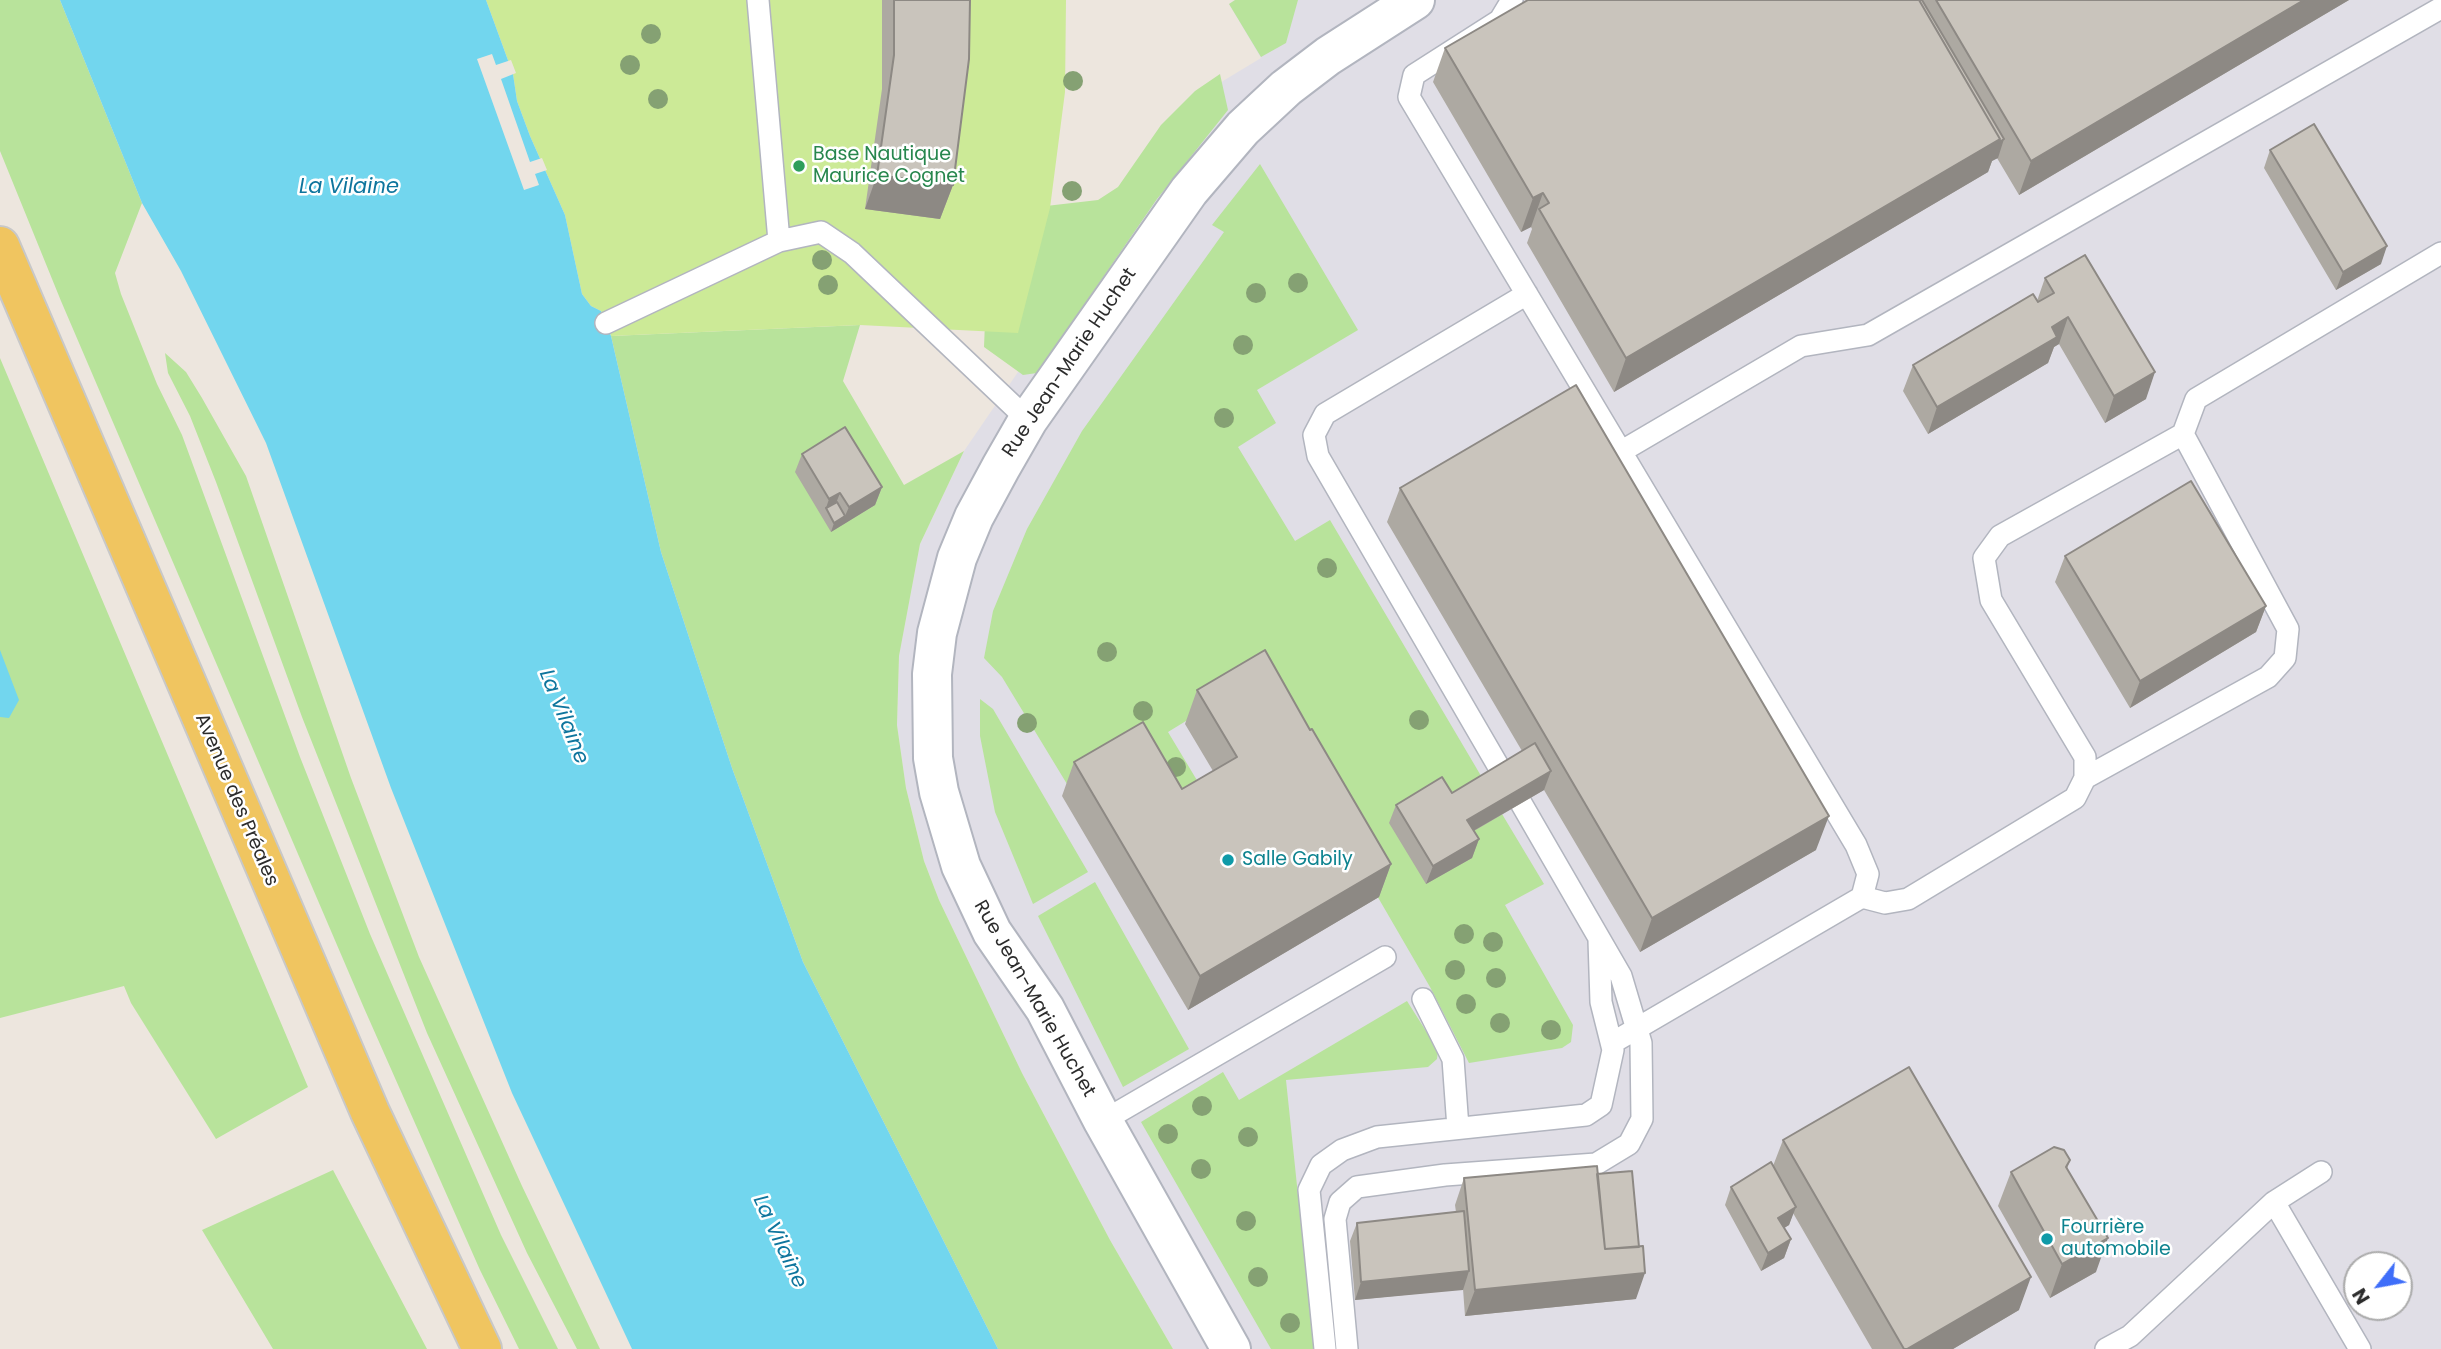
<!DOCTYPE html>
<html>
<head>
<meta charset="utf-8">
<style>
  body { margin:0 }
  #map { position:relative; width:2441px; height:1349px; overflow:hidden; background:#ede6de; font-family:Poppins,sans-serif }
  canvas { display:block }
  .north { position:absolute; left:2343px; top:1251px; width:70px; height:70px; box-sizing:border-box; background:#fff; border:2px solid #ababab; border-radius:50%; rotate:239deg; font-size:19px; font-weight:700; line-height:28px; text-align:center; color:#2c2c2c }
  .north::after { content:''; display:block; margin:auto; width:24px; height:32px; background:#3f6ef9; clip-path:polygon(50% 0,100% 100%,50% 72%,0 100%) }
</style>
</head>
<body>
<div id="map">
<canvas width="2441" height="1349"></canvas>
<div class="north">N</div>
</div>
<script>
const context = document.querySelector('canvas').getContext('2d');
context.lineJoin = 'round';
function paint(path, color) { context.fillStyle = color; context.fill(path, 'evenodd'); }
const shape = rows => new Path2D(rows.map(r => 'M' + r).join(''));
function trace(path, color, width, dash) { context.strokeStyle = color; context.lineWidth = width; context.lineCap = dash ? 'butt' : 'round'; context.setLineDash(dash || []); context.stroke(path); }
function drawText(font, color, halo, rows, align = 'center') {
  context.font = font + ' Poppins,sans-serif'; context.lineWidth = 5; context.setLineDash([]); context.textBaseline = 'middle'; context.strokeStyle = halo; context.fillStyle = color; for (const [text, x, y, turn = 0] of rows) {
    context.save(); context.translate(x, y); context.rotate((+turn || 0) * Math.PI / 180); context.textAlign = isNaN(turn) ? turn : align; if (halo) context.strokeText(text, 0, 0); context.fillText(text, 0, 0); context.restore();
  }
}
paint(shape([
  [1235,0,2441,0,2441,1349,1173,1349,1110,1240,1022,1073,939,900,924,861,906,788,897,725,899,656,920,544,964,451,1197,110,1223,81,1261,58,1229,4],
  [2357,1265,2399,1265,2399,1307,2357,1307]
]), '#e0dee6');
paint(shape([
  [0,0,60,0,142,203,115,273,121,294,157,384,182,435,300,757,370,934,501,1235,558,1349,519,1349,480,1270,364,1008,61,301,0,151],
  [1235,0,1298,0,1286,43,1261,57,1229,4],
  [1220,74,1228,110,1157,199,1037,373,1023,375,984,347,985,322,1046,206,1098,200,1118,187,1161,125,1195,91],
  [1260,164,1358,330,1257,390,1276,423,1238,447,1295,541,1330,520,1487,786,1461,838,1502,814,1544,884,1505,905,1573,1025,1571,1042,1562,1048,1469,1063,1430,987,1300,763,1243,686,1168,732,1198,782,1175,796,1070,789,1002,677,984,658,993,611,1027,529,1082,431,1224,232,1212,225],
  [860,325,843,381,904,485,964,451,920,544,899,656,897,725,906,788,924,861,939,900,1022,1073,1110,1240,1173,1349,998,1349,803,962,732,768,661,552,611,336],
  [165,353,186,372,202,398,246,476,351,778,419,957,522,1186,600,1349,577,1349,527,1253,427,1033,302,717,216,482,190,416,168,373],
  [0,358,308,1087,216,1139,131,1003,124,986,0,1018],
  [980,699,993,709,1088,872,1033,904,995,812,980,736],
  [1095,882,1189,1049,1123,1087,1038,916],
  [1407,1001,1438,1050,1437,1059,1428,1067,1286,1080,1314,1349,1271,1349,1141,1122,1223,1072,1239,1100],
  [333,1170,427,1349,273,1349,202,1230]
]), '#b8e39b');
paint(shape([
  [486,0,1066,0,1065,92,1050,208,1018,333,860,325,611,336,601,311,591,306,582,294,565,215,530,136,517,101,513,74]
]), '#ccea97');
paint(shape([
  [60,0,486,0,513,74,517,101,530,136,565,215,582,294,591,306,601,311,611,336,661,552,732,768,803,962,998,1349,632,1349,512,1093,391,788,266,443,181,271,142,203],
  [0,650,19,700,9,718,0,717]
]), '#72d6ee');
paint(shape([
  [492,54,496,65,511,60,516,73,501,79,530,162,542,158,547,170,535,174,539,185,524,190,477,59]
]), '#ede6de');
const lane = shape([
  [758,0,779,241,821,232,852,253,1028,420],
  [1512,0,1500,20,1414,75,1409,97,1856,845,1868,874,1862,897,1612,1043],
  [606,323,779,241],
  [1622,451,1801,346,1868,335,2441,8],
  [1504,776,1318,456,1314,435,1325,414,1527,294],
  [2085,778,2268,677,2285,658,2288,629,2183,434],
  [1862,897,1885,903,1908,899,2075,798,2085,778,2085,757,1991,600,1984,558,2000,536,2183,434,2196,399,2441,253],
  [1423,999,1453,1059,1458,1128],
  [1103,1121,1385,957],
  [2274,1202,2321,1172],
  [1325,1349,1309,1190,1321,1165,1342,1150,1377,1137,1586,1115,1601,1105,1613,1050,1601,1002,1599,940],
  [1347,1349,1335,1219,1340,1202,1357,1187,1445,1175,1596,1164,1629,1144,1642,1119,1641,1043,1621,976,1521,803],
  [2106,1349,2130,1336,2274,1202,2360,1349]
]);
const street = shape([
  [1231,1349,1103,1121,1045,1009,992,932,961,866,939,792,933,758,932,674,937,633,957,558,974,517,1001,467,1028,420,1189,191,1243,128,1286,88,1328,56,1415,0]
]);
const primary = shape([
  [0,246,370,1112,482,1349]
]);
trace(lane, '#b2b5bf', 24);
trace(street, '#b2b5bf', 42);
trace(primary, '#c8c8c8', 42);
trace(lane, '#fff', 21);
trace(street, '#fff', 38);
trace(primary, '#f0c560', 38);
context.fillStyle = '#85a173';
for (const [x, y] of [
  [651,34],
  [630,65],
  [1073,81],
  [658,99],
  [1072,191],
  [822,260],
  [1298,283],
  [828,285],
  [1256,293],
  [1243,345],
  [1224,418],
  [1327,568],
  [1107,652],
  [1143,711],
  [1419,720],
  [1027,723],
  [1176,767],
  [1464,934],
  [1493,942],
  [1455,970],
  [1496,978],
  [1466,1004],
  [1500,1023],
  [1551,1030],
  [1202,1106],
  [1168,1134],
  [1248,1137],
  [1201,1169],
  [1246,1221],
  [1258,1277],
  [1290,1323]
]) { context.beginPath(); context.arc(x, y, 10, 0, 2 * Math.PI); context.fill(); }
paint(shape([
  [882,0,970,0,953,185,940,219,865,209,882,89],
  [1528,0,2349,0,2019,195,1997,158,1992,161,1988,172,1614,392,1527,243,1532,229,1531,227,1521,232,1433,82,1445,48],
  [2270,150,2381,264,2336,290,2264,168],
  [2045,278,2146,399,2105,423,2059,344,2054,347,2048,363,1928,434,1903,391,1913,365,2037,301],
  [802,454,882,487,875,505,831,532,795,472],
  [1400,488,1816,850,1640,952,1544,790,1474,831,1479,839,1472,858,1426,884,1389,823,1396,805,1452,793,1522,751,1387,522],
  [2065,556,2266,606,2256,632,2130,708,2055,582],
  [1197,690,1310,730,1391,864,1379,897,1188,1010,1062,796,1074,762,1182,789,1213,771,1185,724],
  [1783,1140,2019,1310,1953,1349,1872,1349,1793,1213,1789,1225,1784,1228,1791,1239,1784,1258,1761,1271,1725,1205,1731,1187,1773,1166],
  [2070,1160,2067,1169,2096,1272,2050,1298,1998,1206,2011,1172],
  [1597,1174,1636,1299,1465,1316,1463,1289,1355,1300,1350,1241,1357,1223,1456,1212,1455,1205,1464,1178]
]), '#ada9a2');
paint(shape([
  [2304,0,2349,0,2019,195,2031,161],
  [2000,139,2004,139,1998,158,1992,161,1988,172,1614,392,1626,358],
  [877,175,953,185,940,219,865,209],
  [1543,193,1531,227,1521,232,1533,198],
  [2387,246,2381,264,2336,290,2343,272],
  [2068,317,2059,344,2054,347,2048,363,1928,434,1937,407,2052,327],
  [2155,372,2146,399,2105,423,2114,396],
  [882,487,875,505,831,532,834,523,845,516,849,507],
  [840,493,833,511,826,508,829,499],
  [2266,606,2256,632,2130,708,2140,681],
  [1551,771,1544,790,1461,838,1467,820],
  [1829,816,1816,850,1640,952,1652,918],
  [1479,839,1472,858,1426,884,1433,866],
  [1391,864,1379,897,1188,1010,1200,976],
  [1796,1207,1789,1225,1771,1236,1778,1218],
  [2108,1238,2096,1272,2050,1298,2062,1264],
  [1791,1239,1784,1258,1761,1271,1768,1253],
  [1469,1271,1463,1290,1355,1300,1361,1282],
  [1645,1273,1636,1299,1465,1316,1475,1290],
  [2031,1277,2019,1310,1953,1349,1907,1349]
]), '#8d8984');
const building = shape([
  [894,0,970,0,969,59,953,185,877,175,894,55,894,0],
  [1528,0,1919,0,2000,139,1626,358,1539,209,1549,203,1543,193,1533,198,1445,48,1528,0],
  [1919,0,1922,0,2004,139,1998,143,2000,139,1919,0],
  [1936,0,2304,0,2031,161,1936,0],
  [2314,124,2387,246,2343,272,2270,150,2314,124],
  [2085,255,2155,372,2114,396,2068,317,2052,327,2057,337,1937,407,1913,365,2033,294,2038,302,2054,293,2045,278,2085,255],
  [1576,385,1829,816,1652,918,1400,488,1576,385],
  [845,427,882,487,849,507,840,493,829,499,802,454,845,427],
  [2191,481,2266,606,2140,681,2065,556,2191,481],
  [837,502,845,516,834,523,826,508,837,502],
  [1265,650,1310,730,1312,729,1391,864,1200,976,1074,762,1143,722,1182,789,1237,757,1197,690,1265,650],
  [1535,743,1551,771,1467,820,1479,839,1433,866,1396,805,1442,777,1452,793,1535,743],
  [1909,1067,2031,1277,1907,1349,1904,1349,1783,1140,1909,1067],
  [2054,1147,2064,1150,2070,1160,2066,1167,2108,1238,2062,1264,2011,1172,2054,1147],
  [1771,1162,1796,1207,1778,1218,1791,1239,1768,1253,1731,1187,1771,1162],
  [1597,1166,1605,1249,1643,1246,1645,1273,1475,1290,1464,1178,1597,1166],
  [1632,1171,1639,1247,1605,1249,1597,1174,1632,1171],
  [1464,1211,1469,1271,1361,1282,1357,1223,1464,1211]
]);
paint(building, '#c9c4bc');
trace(building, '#8d8984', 2);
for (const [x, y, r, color] of [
  [799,166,7,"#2e9e5b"],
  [1228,860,7,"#0f9aa8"],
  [2047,1239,7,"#0f9aa8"]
]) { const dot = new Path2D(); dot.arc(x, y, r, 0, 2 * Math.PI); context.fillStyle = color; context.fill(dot); trace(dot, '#fff', 2.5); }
drawText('19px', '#27864d', '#fff', [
  ["Base Nautique",813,155],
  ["Maurice Cognet",813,177]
], 'left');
drawText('19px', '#2c2c2c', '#fff', [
  ["Rue Jean-Marie Huchet",1070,363,-56],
  ["Avenue des Préales",236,800,67],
  ["Rue Jean-Marie Huchet",1034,999,60]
]);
drawText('19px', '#0d838f', '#fff', [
  ["Salle Gabily",1242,860],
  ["Fourrière",2061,1228],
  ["automobile",2061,1250]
], 'left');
drawText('italic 21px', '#0e759d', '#fff', [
  ["La Vilaine",349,188],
  ["La Vilaine",563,717,68],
  ["La Vilaine",779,1242,65]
]);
</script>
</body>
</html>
